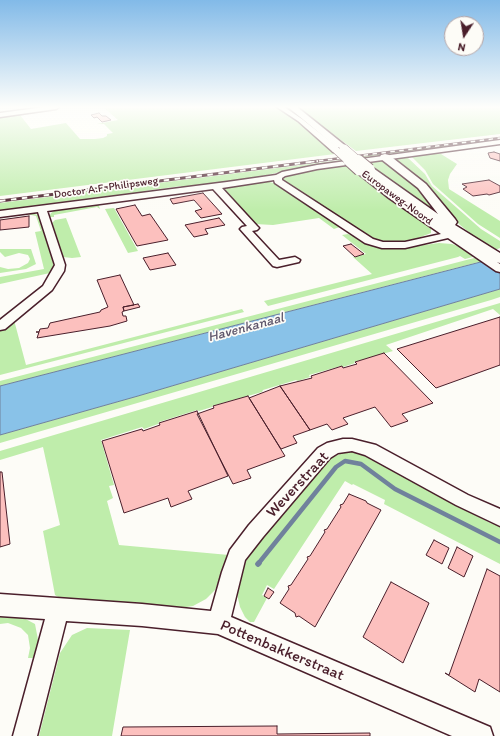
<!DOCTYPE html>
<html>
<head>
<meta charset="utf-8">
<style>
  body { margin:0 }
  #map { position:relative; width:500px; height:736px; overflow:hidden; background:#fdfcf7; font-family:Itim,sans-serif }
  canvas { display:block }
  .north { position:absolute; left:444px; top:16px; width:40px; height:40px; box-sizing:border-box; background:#fdfcf7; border:1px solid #b5a4a5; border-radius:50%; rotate:192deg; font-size:11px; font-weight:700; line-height:16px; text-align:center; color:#4a1f2b }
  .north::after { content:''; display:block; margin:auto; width:14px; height:18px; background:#4a1f2b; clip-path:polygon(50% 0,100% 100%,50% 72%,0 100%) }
</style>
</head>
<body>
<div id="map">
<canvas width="500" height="736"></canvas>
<div class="north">N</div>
</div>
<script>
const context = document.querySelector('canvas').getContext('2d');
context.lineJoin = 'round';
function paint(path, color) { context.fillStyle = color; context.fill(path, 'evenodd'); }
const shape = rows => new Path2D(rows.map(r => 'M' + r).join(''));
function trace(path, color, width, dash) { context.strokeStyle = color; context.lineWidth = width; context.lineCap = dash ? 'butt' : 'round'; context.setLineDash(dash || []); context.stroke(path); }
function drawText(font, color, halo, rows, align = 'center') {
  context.font = font + ' Itim,sans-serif'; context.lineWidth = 3.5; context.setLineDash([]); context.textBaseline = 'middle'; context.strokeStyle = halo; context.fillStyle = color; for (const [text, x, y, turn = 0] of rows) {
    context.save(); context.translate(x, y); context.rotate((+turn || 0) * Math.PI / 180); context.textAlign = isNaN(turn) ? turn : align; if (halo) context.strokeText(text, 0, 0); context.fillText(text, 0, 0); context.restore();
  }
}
paint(shape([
  [103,107,276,107,299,122,335,154,0,196,0,118,20,115,31,129,66,123,80,139,95,139,103,138,107,136,107,134,113,133,104,124,97,124,118,120],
  [296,107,500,107,500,134,356,151],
  [500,138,500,141,361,159,358,156],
  [436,153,441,154,457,164,450,174,448,180,449,189,500,221,500,238,478,224,433,184,425,170,410,155],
  [406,156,425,174,432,186,481,229,500,241,500,248,495,250,491,247,488,248,454,220,395,160,398,157],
  [341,160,343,161,303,167,249,179,182,188,181,186,145,191,146,193,0,212,0,203],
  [379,160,390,163,407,176,447,221,395,186,365,161],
  [347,164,366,181,430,226,431,228,431,233,405,243,384,242,376,240,370,238,282,180,288,175,316,168],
  [266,181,277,184,340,227,334,229,319,218,273,225,255,224,224,191,228,187],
  [98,203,100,209,97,207,54,215,54,217,49,217,51,213,57,209],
  [114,208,138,251,128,253,105,209],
  [30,213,38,215,40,217,54,266,54,270,50,273,0,284,0,277,44,269,35,232,41,231,36,216,27,214,0,217],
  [66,218,81,257,72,258,63,257,52,223,55,220],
  [348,234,385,248,395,249,439,243,452,244,465,249,473,257,465,259,460,256,458,257,268,306,264,301,372,274,353,257,366,254,342,235],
  [0,249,31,249,36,264,26,269,0,273,0,267,8,269,19,268,28,263,30,259,28,255,19,253,5,257,0,252],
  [478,257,483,261,0,386,0,381],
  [500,289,500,297,491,300,0,443,0,435,138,396],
  [500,303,500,315,493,309,386,345,393,351,354,362,355,363,343,367,341,366,309,375,310,377,298,381,296,380,263,390,262,392,212,406,212,407,199,411,197,410,159,422,158,424,144,429,142,427,101,440,114,485,109,486,113,498,107,501,119,545,229,555,215,590,206,599,193,606,180,608,60,598,55,595,43,531,60,525,43,447,0,460,0,451],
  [242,309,244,312,0,375,0,331,14,320,26,365],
  [349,451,365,454,490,523,500,526,500,564,384,504,385,500,353,484,352,485,345,481,274,589,267,585,262,595,267,598,254,622,250,622,245,617,240,607,237,594,238,582,249,553,327,460,342,453],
  [9,615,18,615,35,624,39,645,36,658,28,658,30,648,28,635,21,628,8,623,0,624,0,616],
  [87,628,130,630,112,736,39,736,60,653,72,635]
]), '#bfedab');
const water = shape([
  [500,257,500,289,138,396,0,435,0,386,500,257]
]);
paint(water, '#89c2e8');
trace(water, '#70819c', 1);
trace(shape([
  [258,564,336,467,345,461,361,464,395,489,500,542]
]), '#70819c', 4.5);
trace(shape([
  [258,564,259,563]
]), '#70819c', 5.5);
const building = shape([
  [99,113,102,116,106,116,111,120,102,122,97,117,94,118,91,115,99,113],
  [494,152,500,154,500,161,490,158,488,153,494,152],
  [489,180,500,186,500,192,489,195,487,194,473,196,463,189,467,187,462,184,489,180],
  [203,193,222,214,201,218,195,211,202,209,194,200,173,204,170,199,203,193],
  [135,205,142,216,150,214,168,240,137,246,116,209,135,205],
  [29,216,29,227,0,230,0,220,29,216],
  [219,218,225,225,205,229,208,234,194,237,185,225,219,218],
  [351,244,364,254,355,257,343,246,351,244],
  [168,253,176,265,150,270,143,258,168,253],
  [120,275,134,305,123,307,124,311,122,312,123,316,126,316,127,321,110,326,37,338,39,332,36,332,39,332,40,329,48,328,50,323,100,312,101,310,108,307,97,280,120,275],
  [138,304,140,307,124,311,123,307,138,304],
  [500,317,500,365,436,388,397,349,500,317],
  [384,353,433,403,402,414,408,421,391,427,375,407,343,418,348,424,332,430,327,424,310,430,280,386,312,378,311,376,342,366,343,368,357,364,355,362,384,353],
  [280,386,310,430,293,436,297,443,281,449,249,398,280,386],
  [248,396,285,456,247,470,251,478,233,484,197,414,214,408,213,406,248,396],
  [197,411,228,476,188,491,192,499,171,507,168,498,124,513,102,441,142,429,143,431,160,425,159,423,197,411],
  [0,472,2,472,10,544,0,547,0,472],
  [349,494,366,501,367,503,381,510,315,627,299,616,296,617,295,613,280,603,289,589,288,586,291,585,308,559,307,557,310,556,325,532,324,530,327,529,341,507,340,505,343,504,349,494],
  [434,540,449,548,442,564,426,555,434,540],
  [457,547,473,556,464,577,448,568,457,547],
  [487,569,500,576,500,692,479,679,475,692,445,673,449,675,487,569],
  [391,582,429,603,403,663,363,637,391,582],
  [268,588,274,592,269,599,264,596,268,588],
  [277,726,277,734,370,733,370,736,121,736,123,727,277,726]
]);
paint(building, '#fcc0be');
trace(building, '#4a1f2b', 1);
const minor = shape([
  [45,107,59,107,56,109,0,117,0,113,45,107],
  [277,107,284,107,302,119,339,148,339,152,333,152,298,121,277,107],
  [500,140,500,144,317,169,285,176,282,178,282,180,373,239,383,242,405,242,441,234,389,198,355,171,356,169,362,169,395,194,500,264,500,272,496,271,448,238,405,248,382,248,365,243,275,183,274,180,222,188,257,226,259,228,257,230,252,231,279,260,295,257,300,260,299,262,277,267,273,266,240,229,242,227,247,226,213,189,47,211,65,265,64,271,52,290,5,329,0,330,0,320,43,286,55,265,38,212,0,217,0,211,227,182,276,175,282,172,317,165,500,140],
  [343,439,352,439,376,445,468,495,500,509,500,526,456,505,365,455,352,451,338,453,330,458,263,537,245,560,231,617,490,727,493,736,452,736,218,634,142,626,66,621,37,736,13,736,45,619,0,616,0,594,142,604,211,611,222,572,230,550,249,525,318,448,327,443,343,439]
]);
const major = shape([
  [288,107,297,107,347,147,349,149,347,151,341,151,288,107],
  [385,154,389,155,426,184,455,219,457,222,455,225,500,253,500,263,495,262,420,213,365,172,364,170,365,168,373,168,438,214,418,188,381,159,380,157,381,155,385,154]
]);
trace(minor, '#4a1f2b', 3);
trace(major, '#4a1f2b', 3);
paint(minor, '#fdfcf7');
paint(major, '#fdfcf7');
const railFar1 = shape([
  [310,162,500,138]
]);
const rail = shape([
  [0,201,318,161]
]);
trace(railFar1, '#4a1f2b', 2.5);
trace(rail, '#4a1f2b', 3);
trace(railFar1, '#fdfcf7', 1.5, [4.5]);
trace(rail, '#fdfcf7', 2, [5.5]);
const minorBridgeFar1 = shape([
  [336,150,349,162]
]);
const minorBridge = shape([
  [348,161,359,171]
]);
const majorBridgeFar1 = shape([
  [344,149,359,162]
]);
const majorBridge = shape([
  [358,161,369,170]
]);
trace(minorBridgeFar1, '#4a1f2b', 8, []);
trace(minorBridge, '#4a1f2b', 11, []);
trace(majorBridgeFar1, '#4a1f2b', 10, []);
trace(majorBridge, '#4a1f2b', 14, []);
trace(minorBridgeFar1, '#fdfcf7', 7);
trace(minorBridge, '#fdfcf7', 9);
trace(majorBridgeFar1, '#fdfcf7', 9);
trace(majorBridge, '#fdfcf7', 12);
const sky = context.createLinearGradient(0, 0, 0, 210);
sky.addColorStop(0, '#82bae8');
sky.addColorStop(0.51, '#fefefb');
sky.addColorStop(1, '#fefefb00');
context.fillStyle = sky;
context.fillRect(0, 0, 500, 210);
drawText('11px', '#4a1f2b', '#fdfcf7', [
  ["Doctor A.F. Philipsweg",106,188,-8],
  ["Europaweg-Noord",397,198,36]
]);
drawText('italic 14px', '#60586d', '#fdfcf7', [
  ["Havenkanaal",246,328,-15]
]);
drawText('16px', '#4a1f2b', '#fdfcf7', [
  ["Weverstraat",298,485,-47],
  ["Pottenbakkerstraat",282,651,23]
]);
</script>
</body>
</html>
